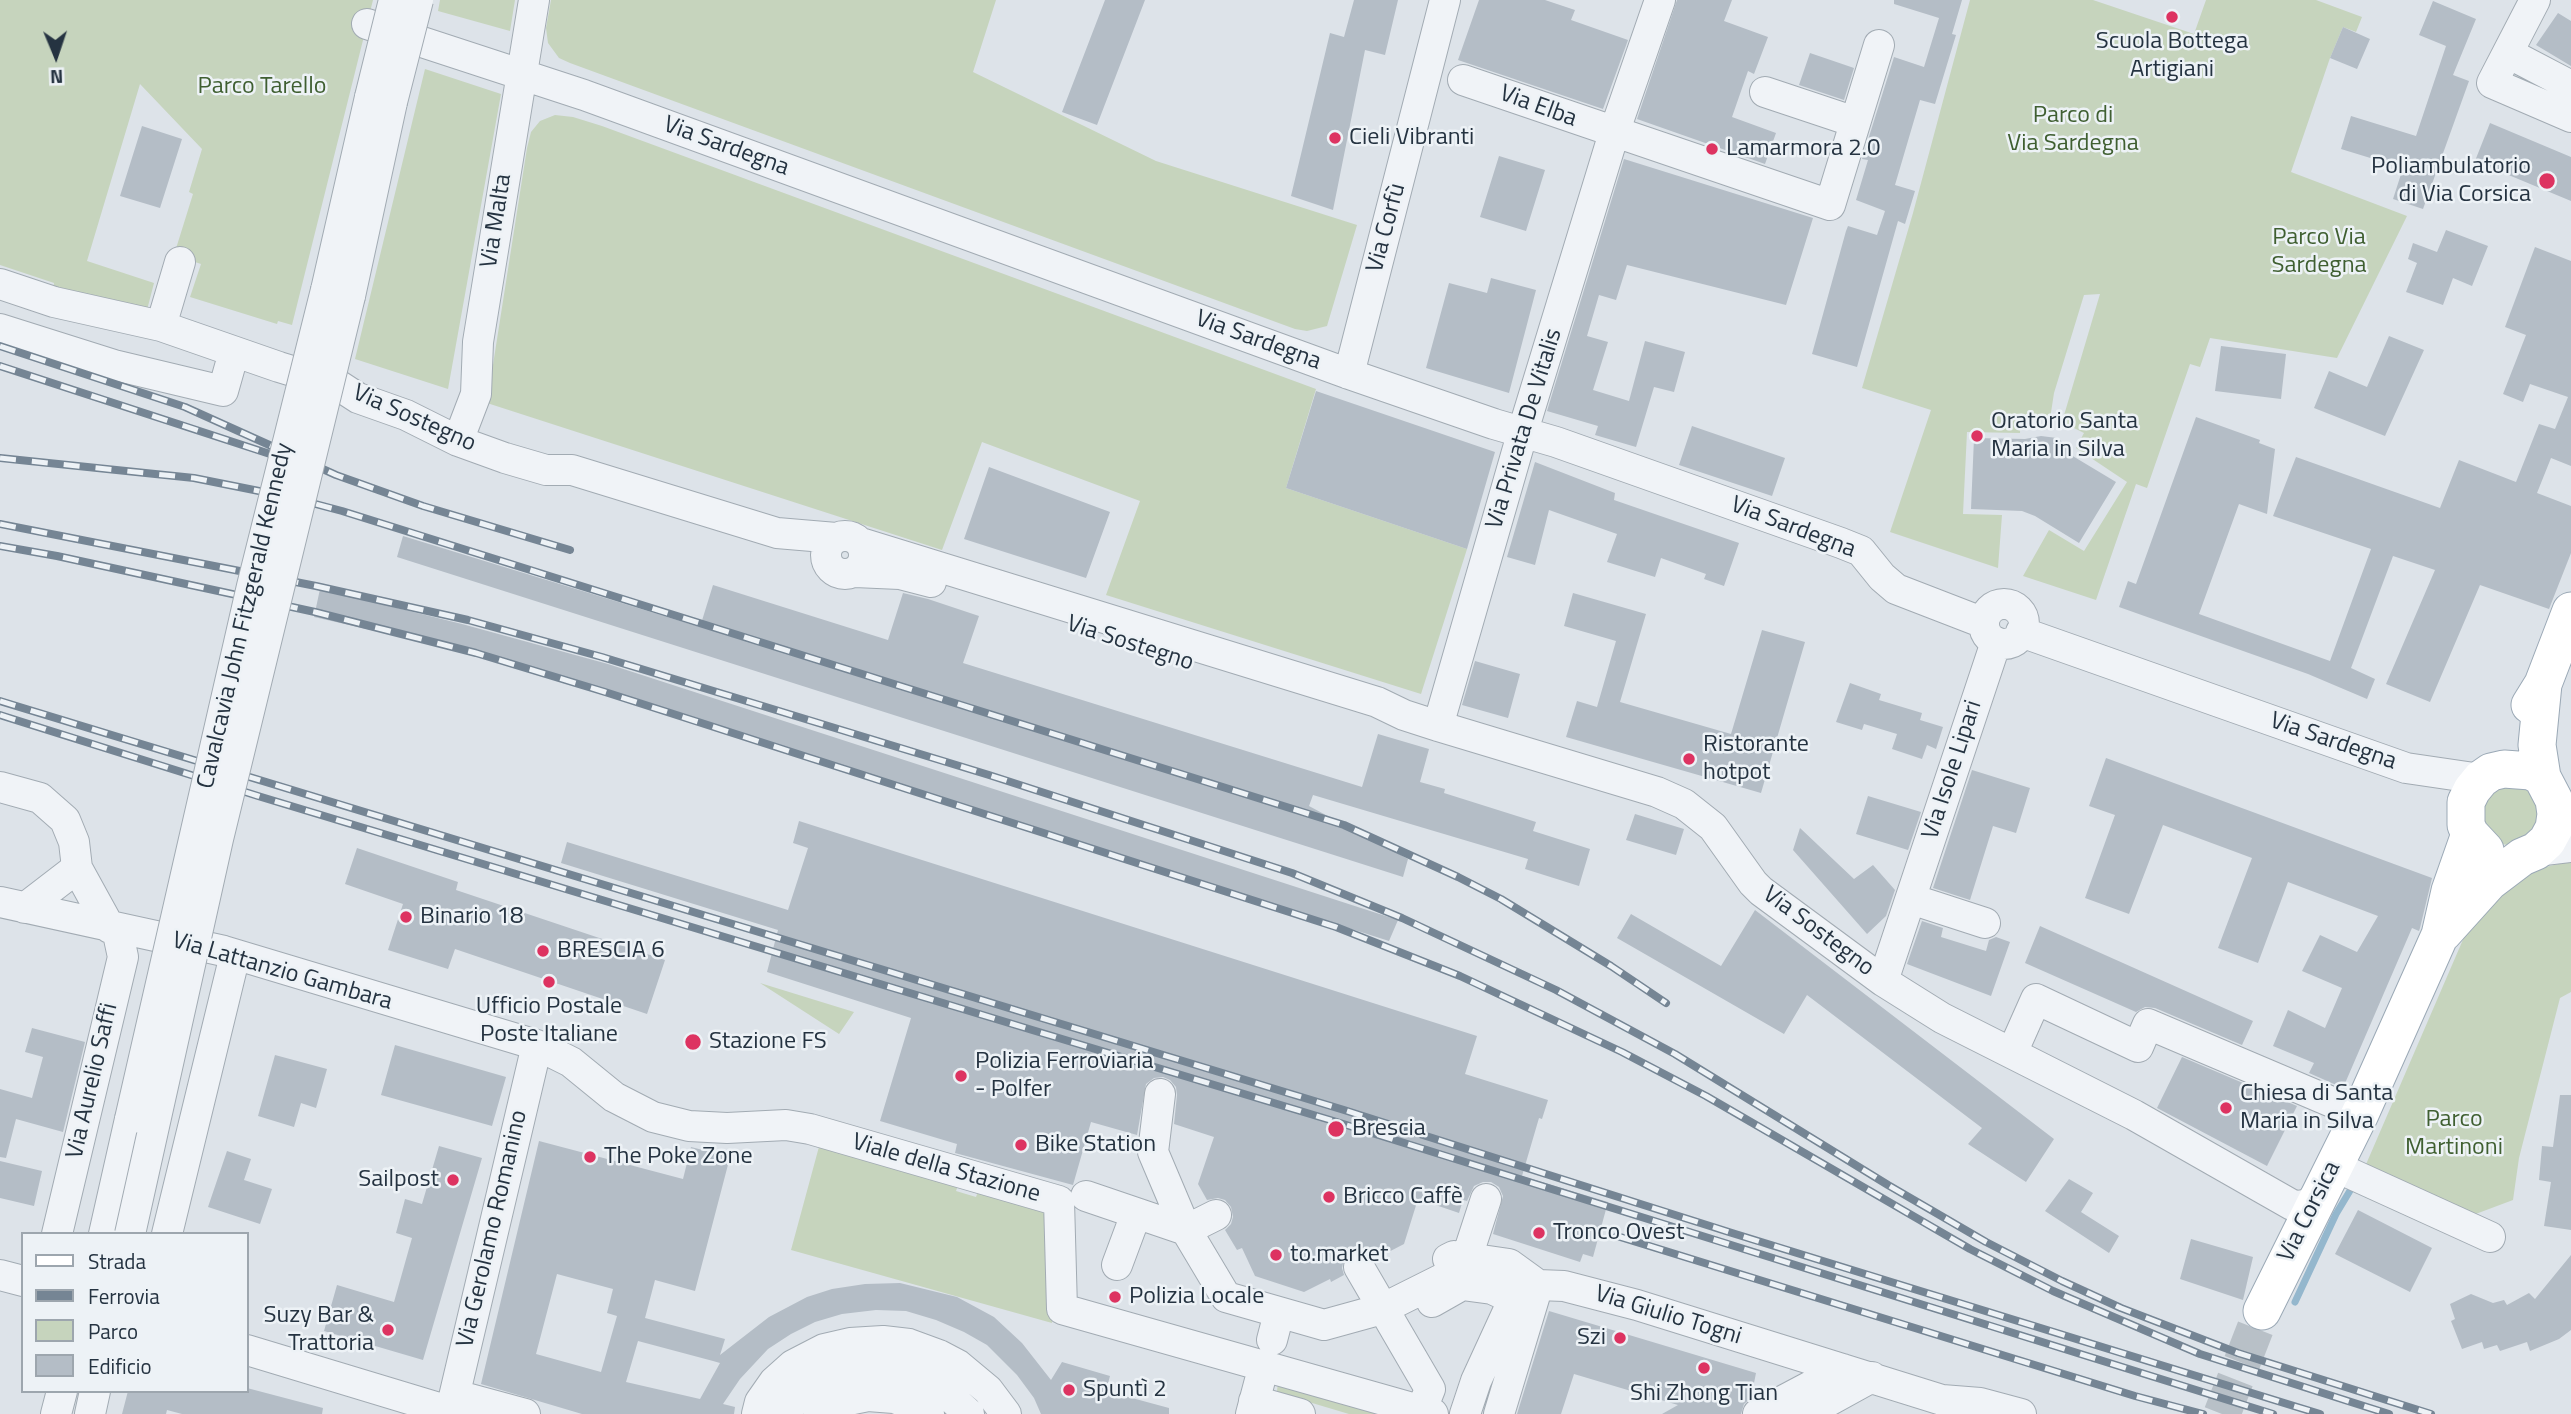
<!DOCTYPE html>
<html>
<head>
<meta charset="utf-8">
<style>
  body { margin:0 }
  #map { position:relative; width:2571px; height:1414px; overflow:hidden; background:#dde3e9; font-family:"Titillium Web",sans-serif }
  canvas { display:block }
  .legend { position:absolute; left:21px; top:1232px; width:228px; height:161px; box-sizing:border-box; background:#edf2f6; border:2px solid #9da6ae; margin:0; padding:9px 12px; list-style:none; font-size:21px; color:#253341 }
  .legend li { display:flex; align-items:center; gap:14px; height:35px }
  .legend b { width:35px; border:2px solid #9da6ae }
  .north { position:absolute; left:21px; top:21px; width:70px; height:70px; -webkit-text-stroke:5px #edf2f6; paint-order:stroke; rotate:178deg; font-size:19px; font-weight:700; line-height:28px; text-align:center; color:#253341 }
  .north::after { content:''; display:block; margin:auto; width:24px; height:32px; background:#253341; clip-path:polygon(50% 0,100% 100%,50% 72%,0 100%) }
</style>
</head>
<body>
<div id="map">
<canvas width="2571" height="1414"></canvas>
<ul class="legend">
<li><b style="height:9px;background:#fff"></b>Strada</li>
<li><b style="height:9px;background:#758594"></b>Ferrovia</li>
<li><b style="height:19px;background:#c6d4bd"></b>Parco</li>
<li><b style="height:19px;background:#b4bdc6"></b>Edificio</li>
</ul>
<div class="north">N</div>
</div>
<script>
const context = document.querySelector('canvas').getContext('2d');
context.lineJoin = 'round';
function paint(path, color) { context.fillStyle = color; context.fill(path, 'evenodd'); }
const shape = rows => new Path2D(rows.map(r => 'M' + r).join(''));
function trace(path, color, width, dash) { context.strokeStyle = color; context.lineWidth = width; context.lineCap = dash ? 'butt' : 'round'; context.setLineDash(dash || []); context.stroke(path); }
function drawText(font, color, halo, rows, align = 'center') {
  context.font = font + ' "Titillium Web",sans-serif'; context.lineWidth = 5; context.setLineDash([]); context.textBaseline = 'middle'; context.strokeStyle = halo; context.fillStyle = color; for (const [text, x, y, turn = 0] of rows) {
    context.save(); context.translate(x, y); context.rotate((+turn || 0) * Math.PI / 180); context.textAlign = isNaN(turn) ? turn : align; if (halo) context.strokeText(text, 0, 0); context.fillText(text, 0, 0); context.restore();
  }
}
paint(shape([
  [0,0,373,0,292,325,278,321,277,324,190,297,201,264,174,255,193,194,189,192,202,149,140,84,87,261,154,283,147,310,53,290,54,283,0,265],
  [440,0,515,0,510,31,438,11],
  [551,0,996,0,973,72,1156,161,1357,225,1327,326,1307,331,1295,329,570,63,559,58,548,43,546,28],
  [1970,0,2093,0,2194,34,2206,0,2316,0,2362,17,2356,32,2343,27,2330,58,2291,172,2407,216,2337,358,2210,338,2200,367,2190,364,2147,488,2136,484,2096,600,2023,576,2049,530,2084,551,2127,482,2076,448,2084,433,2062,422,2100,294,2084,295,2054,393,2050,419,2021,415,2020,433,1967,432,1963,514,2002,515,1998,568,1890,532,1931,410,1862,388,1913,213],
  [425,69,501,94,448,389,355,359],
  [555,115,573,117,602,126,1316,389,1286,488,1467,549,1421,694,1106,595,1140,501,982,442,942,550,487,403,527,148,531,132,540,121],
  [2524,784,2539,798,2539,828,2515,846,2495,843,2486,837,2480,799,2486,791],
  [2571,861,2571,992,2560,998,2519,1158,2513,1200,2465,1218,2364,1169,2465,935,2485,905,2537,869],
  [760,983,854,1012,839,1034],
  [820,1143,959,1183,956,1191,976,1197,979,1189,1050,1210,1052,1323,791,1250],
  [1278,1383,1383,1414,1349,1414,1282,1394,1277,1391]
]), '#c6d4bd');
trace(shape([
  [2295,1302,2336,1214,2354,1184]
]), '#94b7cd', 7);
paint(shape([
  [1105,0,1145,0,1097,125,1062,112],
  [1354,0,1398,0,1385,55,1365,50,1333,210,1291,196,1330,33,1344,37],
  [1479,0,1545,0,1575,10,1571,20,1628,40,1603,109,1458,60],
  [1677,0,1732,0,1724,21,1768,37,1754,74,1748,71,1732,117,1776,133,1765,164,1637,119],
  [1894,0,1962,0,1952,34,1956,35,1935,104,1920,100,1895,185,1915,191,1905,224,1898,221,1857,367,1812,354,1846,231,1848,226,1877,235,1885,211,1856,200,1868,160,1862,159,1894,57,1924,67,1939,18,1894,4],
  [2433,1,2476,19,2453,75,2469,81,2423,209,2393,199,2403,168,2341,149,2351,116,2416,136,2446,46,2419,35],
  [2558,13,2571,21,2571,66,2536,45],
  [2343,27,2370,39,2357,69,2330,58],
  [1810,53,1854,68,1844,100,1799,85],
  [2490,123,2571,157,2571,201,2475,161],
  [142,126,182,139,160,208,120,196],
  [1499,156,1545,170,1526,231,1480,217],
  [1624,159,1813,218,1786,305,1627,265,1616,300,1599,295,1587,336,1608,342,1593,390,1629,401,1645,341,1685,352,1674,392,1654,387,1636,447,1595,435,1598,426,1547,411],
  [2446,230,2488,246,2472,286,2453,278,2443,305,2406,292,2417,263,2408,259,2413,243,2437,252],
  [2535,247,2571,261,2571,466,2551,458,2537,493,2571,506,2571,553,2549,609,2480,585,2430,702,2386,684,2435,570,2393,556,2351,668,2375,679,2367,699,2308,674,2119,607,2128,581,2136,584,2196,417,2260,440,2259,443,2275,449,2267,514,2239,504,2199,614,2330,661,2371,549,2273,516,2296,457,2440,508,2459,460,2516,482,2539,424,2555,429,2568,397,2530,384,2523,402,2503,394,2526,335,2505,327],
  [1491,278,1536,290,1509,393,1426,368,1449,283,1487,293],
  [2389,336,2424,350,2385,436,2314,408,2329,371,2367,387],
  [2221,346,2286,354,2281,399,2215,391],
  [1316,391,1495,452,1467,549,1286,488],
  [1692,426,1785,458,1772,496,1679,465],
  [2041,436,2057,438,2071,448,2071,455,2116,482,2079,543,2035,516,2022,511,1971,509,1974,438,2025,439],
  [1535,462,1615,493,1614,500,1739,543,1724,586,1704,579,1706,574,1661,558,1655,577,1607,562,1617,534,1549,510,1535,565,1507,557],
  [989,467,1110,512,1086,578,964,539],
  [403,536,700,627,713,585,888,640,903,593,928,599,979,616,963,663,1362,787,1378,734,1429,749,1420,782,1445,789,1444,793,1536,822,1533,831,1590,849,1579,886,1525,869,1528,859,1313,795,1309,806,1408,859,1403,877,397,557],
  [320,589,462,624,608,664,1398,920,1389,941,601,689,454,649,314,617],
  [1573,593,1646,614,1620,702,1731,734,1762,630,1805,642,1761,793,1566,737,1577,701,1597,707,1616,641,1564,626],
  [1475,661,1520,674,1508,718,1462,705],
  [1850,683,1881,694,1879,700,1922,713,1920,720,1943,727,1936,749,1927,745,1922,759,1892,749,1897,734,1864,724,1862,730,1836,722],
  [2106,758,2432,878,2420,928,2419,931,2412,928,2343,1088,2309,1073,2314,1063,2273,1046,2288,1010,2325,1028,2342,988,2302,971,2320,935,2357,952,2378,916,2288,882,2258,963,2218,948,2252,858,2163,825,2129,914,2085,898,2115,815,2089,806],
  [1972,770,2030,788,2016,833,1993,826,1970,900,1933,888],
  [1868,796,1921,812,1908,850,1856,834],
  [1635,814,1684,829,1676,855,1626,840],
  [799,821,1477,1036,1465,1074,1548,1100,1542,1119,1539,1118,1522,1176,1608,1202,1593,1257,1583,1254,1580,1262,1493,1234,1503,1196,1499,1187,1491,1182,1483,1182,1474,1186,1467,1201,1463,1200,1459,1213,1418,1199,1404,1244,1375,1259,1367,1252,1358,1250,1351,1252,1344,1259,1342,1268,1344,1275,1331,1282,1330,1279,1304,1292,1255,1276,1242,1248,1237,1250,1225,1230,1231,1224,1233,1217,1231,1207,1225,1200,1218,1198,1207,1200,1198,1184,1214,1137,1174,1124,1177,1095,1176,1087,1170,1080,1163,1077,1154,1078,1146,1084,1137,1135,1091,1122,1073,1185,955,1153,957,1144,880,1121,911,1018,767,972,778,930,561,863,567,842,788,910,808,848,793,843],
  [1800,828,1854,879,1873,865,1895,890,1886,916,1867,934,1793,850],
  [357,848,458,882,456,890,665,960,647,1014,455,949,448,969,388,950,403,904,345,884],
  [1755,910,2054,1139,2026,1182,1968,1144,1982,1128,1807,995,1784,1034,1617,938,1631,914,1721,966],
  [1922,921,1943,928,1941,937,1986,951,1989,940,1996,937,2010,942,1991,996,1907,964],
  [2040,926,2253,1021,2242,1045,2155,1008,2145,1007,2136,1012,2025,963],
  [32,1028,85,1042,63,1132,16,1119,6,1158,0,1157,0,1089,32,1098,43,1057,25,1052],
  [395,1045,506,1077,492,1126,381,1095],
  [275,1055,327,1069,316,1108,301,1103,294,1127,258,1116],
  [2182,1057,2297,1106,2267,1166,2157,1108],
  [2560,1095,2571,1095,2571,1230,2544,1226,2551,1182,2539,1180,2542,1146,2553,1147],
  [539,1141,683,1179,691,1147,730,1157,695,1291,655,1280,645,1318,725,1339,720,1355,769,1317,807,1297,832,1289,865,1284,900,1283,957,1297,994,1317,1022,1343,1051,1380,1062,1362,1110,1376,1106,1391,1169,1408,1169,1414,1041,1414,1034,1398,1017,1375,987,1345,964,1332,936,1320,906,1311,876,1310,842,1314,815,1322,791,1334,768,1349,740,1379,723,1404,735,1407,734,1414,582,1414,481,1384],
  [557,1274,613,1289,607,1313,617,1316,601,1372,536,1354],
  [638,1341,713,1361,720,1363,700,1399,626,1382],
  [439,1146,482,1158,423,1360,324,1331,337,1285,394,1302,412,1238,396,1233,405,1199,422,1204],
  [227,1151,251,1159,244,1180,272,1189,260,1224,208,1207],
  [0,1161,42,1171,34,1206,0,1198],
  [2069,1179,2093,1193,2081,1212,2119,1236,2109,1253,2045,1211],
  [2358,1210,2432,1248,2410,1292,2335,1254],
  [2191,1239,2253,1257,2243,1300,2180,1279],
  [2571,1255,2571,1330,2559,1339,2530,1351,2527,1342,2500,1351,2497,1345,2484,1349,2482,1342,2462,1349,2451,1321,2455,1319,2450,1304,2471,1294,2493,1303,2504,1300,2507,1305,2529,1293,2535,1299],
  [1549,1311,1756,1373,1751,1398,1744,1404,1741,1414,1662,1414,1678,1405,1574,1374,1561,1414,1517,1414],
  [247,1388,323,1408,322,1414,182,1414,167,1410,166,1414,122,1414,128,1391,247,1391]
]), '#b4bdc6');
trace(shape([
  [2222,1414,2262,1311]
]), '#b8c0c7', 37, [37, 18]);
const minor = shape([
  [2535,0,2492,83,2571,117],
  [367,24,584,95,1349,374,1494,424,1556,442,1841,543,1861,551,1882,577,1896,589,1984,623],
  [2508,53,2571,86],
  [1463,80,1830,205,1879,45],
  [1765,92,1855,122],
  [0,284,54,302,161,326,279,367,338,385,358,398,406,415,458,441,505,458,546,470,572,470,777,533,836,538],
  [326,290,370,97],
  [350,296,392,102],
  [161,326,180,262],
  [0,329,114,365,223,391,234,352],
  [1349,374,1445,0],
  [458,441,476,394,478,342,534,0],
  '826 555a19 19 0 1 1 38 0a19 19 0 1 1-38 0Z',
  [861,543,1377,702,1404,715,1438,726,1657,792,1684,804,1713,827,1753,883,1761,891,1883,981,1942,1018,2134,1115,2292,1205,2298,1206,2309,1204,2324,1187],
  [855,572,900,574,931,582],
  '1984 624a20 20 0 1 1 40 0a20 20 0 1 1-40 0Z',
  [2021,632,2406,768,2481,779],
  [1438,726,1523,431,1614,133,1660,0],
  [0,787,40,798,65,820,74,842,77,868,110,928],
  [2536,851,2571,847],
  [1911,899,1985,923],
  [0,902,224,951,537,1045,571,1062,614,1097,653,1117,689,1126,727,1128,786,1125,810,1129,1059,1201,1062,1309,1433,1414],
  [25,908,77,868],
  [1883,981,1996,642],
  [2012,1053,2036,999,2138,1047,2148,1024,2360,1114],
  [1160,1094,1153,1152,1186,1230,1226,1297,1324,1325,1382,1309,1452,1274,1470,1248,1486,1199],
  [2334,1166,2490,1237],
  [1086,1196,1186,1230,1216,1215],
  [57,1234,123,957,117,929],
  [104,1234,130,1119],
  [167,1234,235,955],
  [1448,1259,1454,1256,1509,1264,1538,1285],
  [1117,1265,1136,1214],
  [1359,1267,1430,1389,1426,1399],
  [0,1275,23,1281],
  [1432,1302,1462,1285,1492,1289,1516,1300],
  [1272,1340,1279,1313],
  [247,1350,459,1414],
  [455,1395,525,1414],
  [1254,1401,1300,1414],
  [56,1414,62,1391],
  [90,1414,95,1391],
  [450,1414,537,1045],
  [757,1414,760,1402,774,1382,793,1365,824,1349,850,1343,883,1341,909,1344,939,1355,958,1365,988,1390,1006,1414],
  [786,1414,794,1401,810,1387,828,1377,852,1371,880,1369,902,1372,926,1381,945,1392,969,1414],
  [819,1414,839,1402,868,1396,894,1398,919,1407,929,1414],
  [1251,1414,1264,1365],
  [1465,1414,1476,1381,1510,1307,1522,1293,1538,1285,1564,1286,1637,1305,1942,1400,1980,1403,2021,1414],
  [1499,1414,1538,1285],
  [1758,1414,1843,1369],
  [1805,1414,1872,1377]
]);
const major = shape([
  [2530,705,2543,684,2571,611],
  [2485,850,2470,834,2466,825,2466,802,2472,790,2481,779,2491,772,2504,769,2531,771,2542,777],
  [2443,933,2489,882,2522,857,2536,851,2547,841,2554,828,2556,814,2554,800,2542,777,2537,745,2543,684],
  [2262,1311,2360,1114,2440,935,2450,891,2470,834]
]);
trace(minor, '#a2abb3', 32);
trace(major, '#9ba9b6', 39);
trace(minor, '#f0f3f7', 30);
trace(major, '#fff', 37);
const rail = shape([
  [0,346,185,407,336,475,423,506,570,550],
  [0,366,270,454],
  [0,458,194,478,289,497,342,511,1344,825,1458,877,1501,899,1611,966,1666,1003],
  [0,524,316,586,468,620,602,657,989,775,1292,873,1402,918,1556,990,1675,1054,1888,1185,1986,1242,2062,1281,2121,1308,2238,1353,2431,1414],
  [0,546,57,556,315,612,476,653,605,692,1336,927,1460,976,1622,1052,1706,1096,1970,1249,2053,1291,2200,1354,2389,1414],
  [0,701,1344,1110,1732,1233,2320,1414],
  [0,715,258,796,1340,1123,2273,1414],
  [1617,1236,2135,1396,2203,1414]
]);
trace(rail, '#758594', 8);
trace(rail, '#edf2f6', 5, [16]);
const minorBridge = shape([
  [370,97,394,0],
  [392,102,418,0],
  [130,1119,252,586,326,290],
  [130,1234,218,839,350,296]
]);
trace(minorBridge, '#a2abb3', 32, []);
trace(minorBridge, '#f0f3f7', 30);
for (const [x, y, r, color] of [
  [2172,17,7,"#dd3361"],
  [1335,138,7,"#dd3361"],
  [1712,149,7,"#dd3361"],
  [2547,181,9,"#dd3361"],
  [1977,436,7,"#dd3361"],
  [1689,759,7,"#dd3361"],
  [406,917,7,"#dd3361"],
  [543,951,7,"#dd3361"],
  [549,982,7,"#dd3361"],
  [693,1042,9,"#dd3361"],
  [961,1076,7,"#dd3361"],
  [2226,1108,7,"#dd3361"],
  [1336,1129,9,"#dd3361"],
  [1021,1145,7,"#dd3361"],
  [590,1157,7,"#dd3361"],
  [453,1180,7,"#dd3361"],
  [1329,1197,7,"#dd3361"],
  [1539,1233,7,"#dd3361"],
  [1276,1255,7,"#dd3361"],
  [1115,1297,7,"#dd3361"],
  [388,1330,7,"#dd3361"],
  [1620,1338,7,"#dd3361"],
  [1704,1368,7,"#dd3361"],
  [1069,1390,7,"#dd3361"]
]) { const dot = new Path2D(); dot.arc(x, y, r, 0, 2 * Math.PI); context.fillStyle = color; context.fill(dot); trace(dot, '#edf2f6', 2.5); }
drawText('24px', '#253341', '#edf2f6', [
  ["Scuola Bottega",2172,42,"center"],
  ["Artigiani",2172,70,"center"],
  ["Cieli Vibranti",1349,138],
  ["Lamarmora 2.0",1726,149],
  ["Poliambulatorio",2531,167,"right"],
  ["di Via Corsica",2531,195,"right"],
  ["Oratorio Santa",1991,422],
  ["Maria in Silva",1991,450],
  ["Ristorante",1703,745],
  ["hotpot",1703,773],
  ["Binario 18",420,917],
  ["BRESCIA 6",557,951],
  ["Ufficio Postale",549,1007,"center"],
  ["Poste Italiane",549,1035,"center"],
  ["Stazione FS",709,1042],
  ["Polizia Ferroviaria",975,1062],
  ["- Polfer",975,1090],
  ["Chiesa di Santa",2240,1094],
  ["Maria in Silva",2240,1122],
  ["Brescia",1352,1129],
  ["Bike Station",1035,1145],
  ["The Poke Zone",604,1157],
  ["Sailpost",439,1180,"right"],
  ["Bricco Caffè",1343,1197],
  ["Tronco Ovest",1553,1233],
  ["to.market",1290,1255],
  ["Polizia Locale",1129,1297],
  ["Suzy Bar &",374,1316,"right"],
  ["Trattoria",374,1344,"right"],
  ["Szi",1606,1338,"right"],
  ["Spuntì 2",1083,1390],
  ["Shi Zhong Tian",1704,1394,"center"]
], 'left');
drawText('24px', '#3f5f31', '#edf2f6', [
  ["Parco Tarello",262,87],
  ["Parco di",2073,116],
  ["Via Sardegna",2073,144],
  ["Parco Via",2319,238],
  ["Sardegna",2319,266],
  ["Parco",2454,1120],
  ["Martinoni",2454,1148]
]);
drawText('24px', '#253341', '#edf2f6', [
  ["Via Elba",1538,107,20],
  ["Via Sardegna",726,147,20],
  ["Via Malta",497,221,-81],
  ["Via Corfù",1387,228,-75],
  ["Via Sardegna",1258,341,20],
  ["Via Sostegno",414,419,24],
  ["Via Privata De Vitalis",1525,429,-73],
  ["Via Sardegna",1793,528,21],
  ["Cavalcavia John Fitzgerald Kennedy",246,616,-77],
  ["Via Sostegno",1130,644,18],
  ["Via Sardegna",2333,742,19],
  ["Via Isole Lipari",1953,770,-72],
  ["Via Sostegno",1818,932,37],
  ["Via Lattanzio Gambara",282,972,16],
  ["Via Aurelio Saffi",93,1081,-77],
  ["Viale della Stazione",946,1169,16],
  ["Via Corsica",2310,1212,-63],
  ["Via Gerolamo Romanino",493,1229,-77],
  ["Via Giulio Togni",1668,1316,17]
]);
</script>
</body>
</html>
